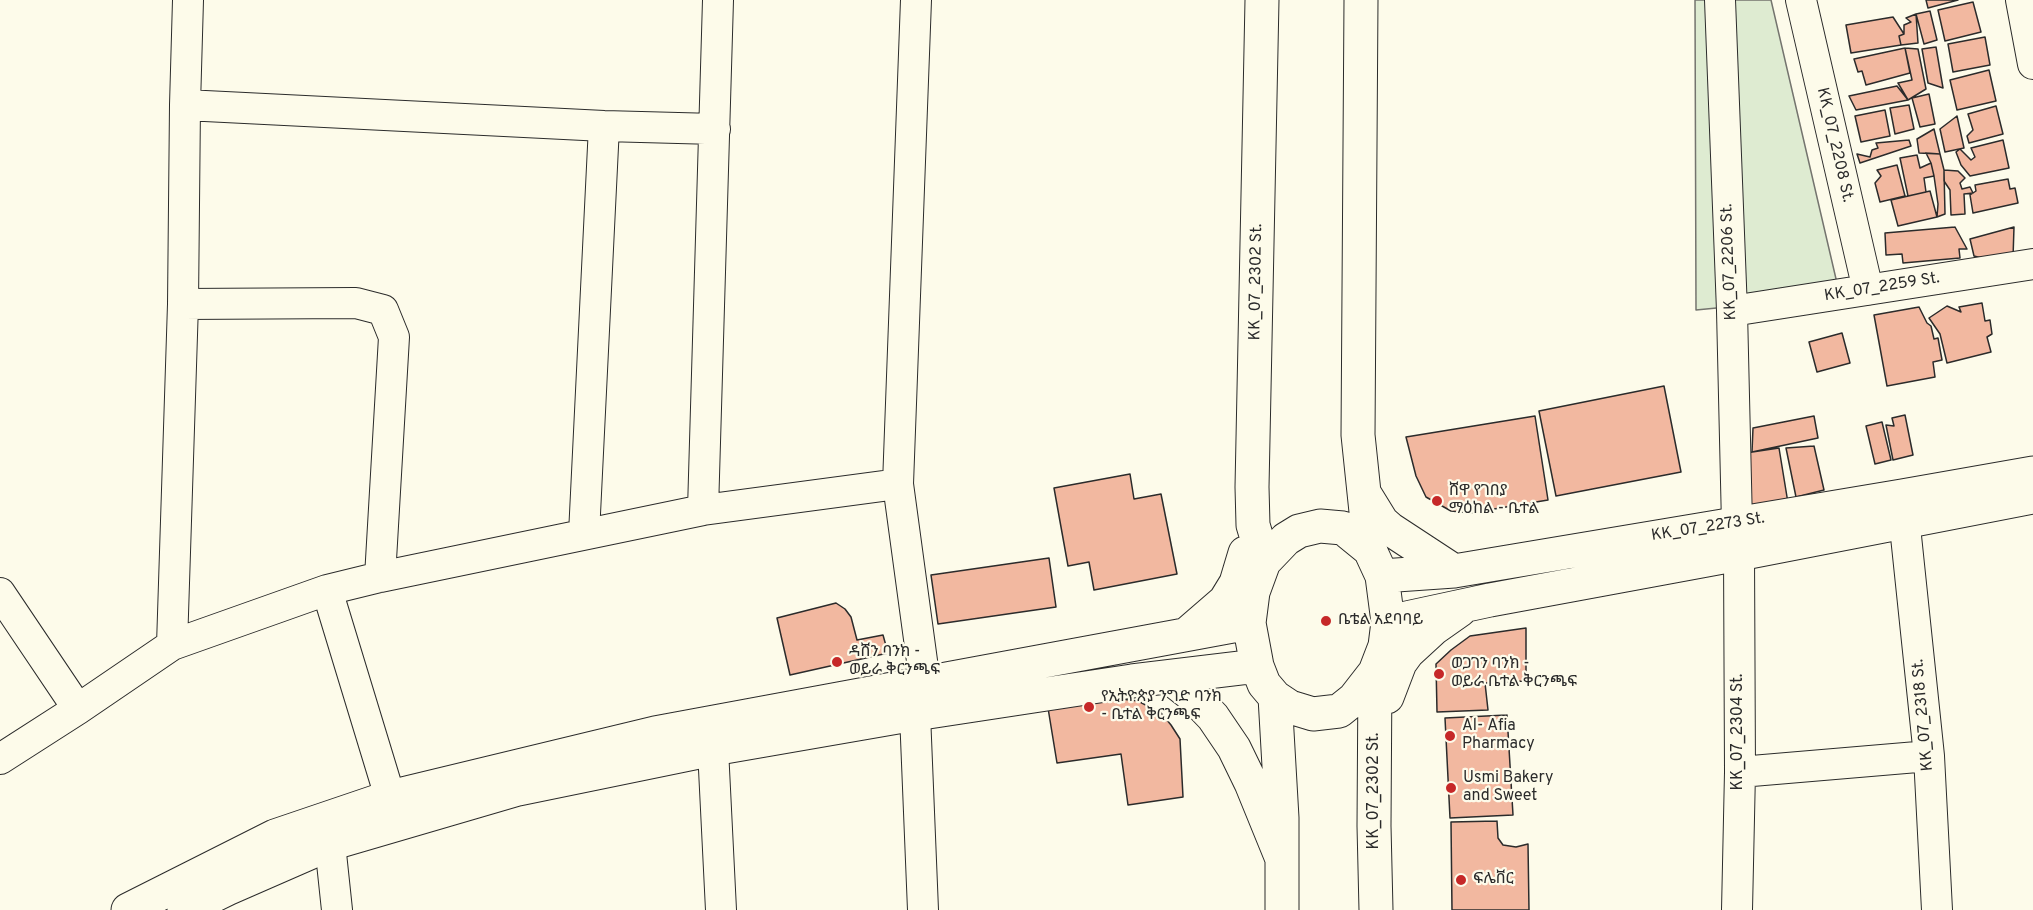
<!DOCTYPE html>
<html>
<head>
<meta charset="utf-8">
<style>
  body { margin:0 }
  canvas { display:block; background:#fdfbea }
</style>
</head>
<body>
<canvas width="2033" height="910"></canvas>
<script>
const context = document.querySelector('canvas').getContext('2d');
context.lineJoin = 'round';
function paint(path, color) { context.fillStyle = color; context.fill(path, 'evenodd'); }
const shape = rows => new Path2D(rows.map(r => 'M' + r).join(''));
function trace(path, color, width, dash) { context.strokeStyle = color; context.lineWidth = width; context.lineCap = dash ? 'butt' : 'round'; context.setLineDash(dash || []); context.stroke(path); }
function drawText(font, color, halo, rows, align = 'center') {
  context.font = font + ' Overpass,"Noto Sans Ethiopic",sans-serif'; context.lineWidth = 4.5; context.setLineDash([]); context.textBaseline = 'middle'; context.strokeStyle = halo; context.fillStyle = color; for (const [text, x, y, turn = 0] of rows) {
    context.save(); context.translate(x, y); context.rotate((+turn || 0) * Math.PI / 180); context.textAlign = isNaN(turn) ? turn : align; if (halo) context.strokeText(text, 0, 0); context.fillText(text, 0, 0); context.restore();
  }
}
const green = shape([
  [1695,0,1771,0,1840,296,1696,310,1695,0]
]);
paint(green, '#deebd1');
trace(green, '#74746e', 1.5);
const building = shape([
  [1926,0,1958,0,1928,8,1926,0],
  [1973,2,1981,32,1945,41,1938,10,1973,2],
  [1930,11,1937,40,1924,44,1916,14,1930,11],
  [1916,14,1918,43,1901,45,1899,36,1904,34,1904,25,1911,22,1906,18,1916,14],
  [1893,17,1904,34,1899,36,1901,45,1851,53,1846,25,1893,17],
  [1985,37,1990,65,1953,72,1948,44,1985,37],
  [1936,47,1943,88,1928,83,1922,49,1936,47],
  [1905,48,1918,49,1926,89,1908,100,1898,83,1912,80,1905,48],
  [1905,48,1910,73,1866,85,1862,71,1858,72,1854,59,1905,48],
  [1989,70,1996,101,1957,110,1950,80,1989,70],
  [1897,86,1908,100,1856,110,1849,96,1897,86],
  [1929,94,1935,124,1920,127,1912,98,1929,94],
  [1909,105,1914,129,1895,134,1890,108,1909,105],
  [1996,106,2003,134,1969,143,1967,136,1973,130,1968,114,1996,106],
  [1885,110,1890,136,1861,142,1855,116,1885,110],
  [1957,116,1964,148,1945,152,1940,129,1957,116],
  [1934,129,1940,154,1919,153,1917,139,1934,129],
  [1909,140,1911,146,1860,163,1857,154,1870,157,1872,150,1878,148,1876,143,1909,140],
  [2003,140,2009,168,1970,176,1961,165,1956,152,1960,149,1971,160,1975,157,1971,148,2003,140],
  [1926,153,1940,154,1944,170,1945,214,1937,217,1938,204,1934,176,1931,163,1926,153],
  [1917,155,1920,168,1931,163,1934,176,1924,178,1926,192,1908,196,1900,158,1917,155],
  [1897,165,1905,196,1880,202,1875,183,1881,176,1877,170,1897,165],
  [1944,170,1958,171,1965,178,1960,183,1962,189,1970,187,1973,193,1964,194,1965,214,1951,215,1950,190,1944,181,1944,170],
  [2008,179,2010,189,2015,188,2018,203,1973,213,1970,195,1976,191,1975,185,2008,179],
  [1930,191,1937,217,1898,226,1891,200,1930,191],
  [1955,227,1967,249,1959,249,1960,258,1903,263,1902,254,1886,255,1885,233,1955,227],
  [2014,227,2013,258,1985,259,1974,256,1970,239,2014,227],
  [1982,303,1985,321,1990,320,1992,334,1987,337,1991,352,1947,363,1940,334,1929,318,1947,306,1961,312,1959,307,1982,303],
  [1919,307,1927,323,1931,326,1934,339,1938,338,1942,360,1933,362,1935,377,1887,386,1874,315,1919,307],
  [1842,333,1850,363,1817,372,1809,342,1842,333],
  [1664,386,1681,472,1556,496,1539,411,1664,386],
  [1905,415,1913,455,1893,460,1886,425,1894,426,1892,418,1905,415],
  [1535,416,1548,500,1470,513,1451,511,1426,497,1416,476,1406,437,1535,416],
  [1814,416,1818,438,1752,452,1753,428,1814,416],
  [1882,422,1891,460,1875,464,1866,426,1882,422],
  [1814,446,1824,490,1796,497,1786,448,1814,446],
  [1779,448,1788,503,1747,510,1739,454,1779,448],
  [1130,474,1134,499,1161,494,1177,574,1094,590,1089,562,1068,566,1054,488,1130,474],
  [1049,558,1056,607,938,624,931,575,1049,558],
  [836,603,845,609,851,617,857,640,883,635,888,653,790,675,777,618,836,603],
  [1526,628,1526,681,1485,683,1488,710,1437,712,1436,664,1451,650,1470,636,1526,628],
  [1121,699,1138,701,1161,713,1171,725,1180,739,1183,797,1128,805,1121,754,1057,763,1048,708,1121,699],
  [1507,715,1513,815,1450,818,1445,718,1507,715],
  [1497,821,1498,838,1503,845,1516,847,1528,844,1529,910,1452,910,1451,822,1497,821]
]);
paint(building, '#f2b8a0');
trace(building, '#2b2b2b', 1.5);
const street = shape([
  [916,0,898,484,925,683],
  [1720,0,1732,311,1737,524,1739,554,1740,772,1737,910],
  [1801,0,1868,290],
  [2021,0,2033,64],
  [185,105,604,126,715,129],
  [183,304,356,303,383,310,394,337,380,577],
  [1732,311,2033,264],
  [1902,498,1929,756,1937,910],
  [703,510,718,0],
  [584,534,604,126],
  [0,593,78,709],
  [172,645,183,304,185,105,188,0],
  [915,714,923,910],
  [713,749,721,910],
  [0,759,78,709,172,645,327,590],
  [1740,772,1929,756],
  [390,797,327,590,380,577,703,510,898,484],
  [330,844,337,910]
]);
const primary = shape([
  [1262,0,1252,487,1253,525,1264,562],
  [1361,0,1358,435,1370,550],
  [1366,496,1382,522,1390,529,1454,571],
  [1320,526,1343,528,1370,550,1382,576,1388,622,1385,646,1375,672,1354,699,1339,711,1313,714,1290,707,1275,697,1264,684,1257,666,1249,623,1253,592,1264,562,1286,539,1299,531,1320,526],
  [1382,576,1454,571,1902,496,2033,473],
  [1388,622,1490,600,1739,554,2033,497],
  [1188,633,1225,601,1236,583,1245,553],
  [1375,672,1374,826,1376,910],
  [1169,677,1192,695,1213,717,1234,748,1251,783,1282,859],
  [1275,697,1282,818,1282,910],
  [1387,697,1400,663,1408,652,1433,629,1460,610],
  [128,910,275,836,390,797,655,733,1249,623],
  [184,910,227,889,330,844,518,789,713,749,915,714,1132,681,1257,666]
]);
trace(street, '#2b2b2b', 32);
trace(primary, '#2b2b2b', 35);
trace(street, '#fdfbea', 30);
trace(primary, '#fdfbea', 33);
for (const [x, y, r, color] of [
  [1437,501,6,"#c62828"],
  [1326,621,6,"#c62828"],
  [837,662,6,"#c62828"],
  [1439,674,6,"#c62828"],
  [1089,707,6,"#c62828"],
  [1450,736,6,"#c62828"],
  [1451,788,6,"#c62828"],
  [1461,880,6,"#c62828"]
]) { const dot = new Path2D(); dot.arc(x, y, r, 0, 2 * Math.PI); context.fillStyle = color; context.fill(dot); trace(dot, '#fdfbea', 2); }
drawText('16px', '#2b2b2b', '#fdfbea', [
  ["KK_07_2208 St.",1834,145,77],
  ["KK_07_2206 St.",1730,262,-92],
  ["KK_07_2302 St.",1257,282,-89],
  ["KK_07_2259 St.",1882,288,-9],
  ["KK_07_2273 St.",1708,528,-9],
  ["KK_07_2318 St.",1924,715,-95],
  ["KK_07_2304 St.",1739,732,-90],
  ["KK_07_2302 St.",1375,791,-90]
]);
drawText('16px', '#2b2b2b', '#fdfbea', [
  ["ሸዋ የገበያ",1449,492],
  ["ማዕከል - ቤተል",1449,510],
  ["ቤቴል አደባባይ",1338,621],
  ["ዳሸን ባንክ -",849,653],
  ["ወይራ ቅርንጫፍ",849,671],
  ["ወጋገን ባንክ -",1451,665],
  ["ወይራ ቤተል ቅርንጫፍ",1451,683],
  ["የኢትዮጵያ ንግድ ባንክ",1101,698],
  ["- ቤተል ቅርንጫፍ",1101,716],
  ["Al- Afia",1462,727],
  ["Pharmacy",1462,745],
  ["Usmi Bakery",1463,779],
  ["and Sweet",1463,797],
  ["ፍሌቨር",1473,880]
], 'left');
</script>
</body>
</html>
